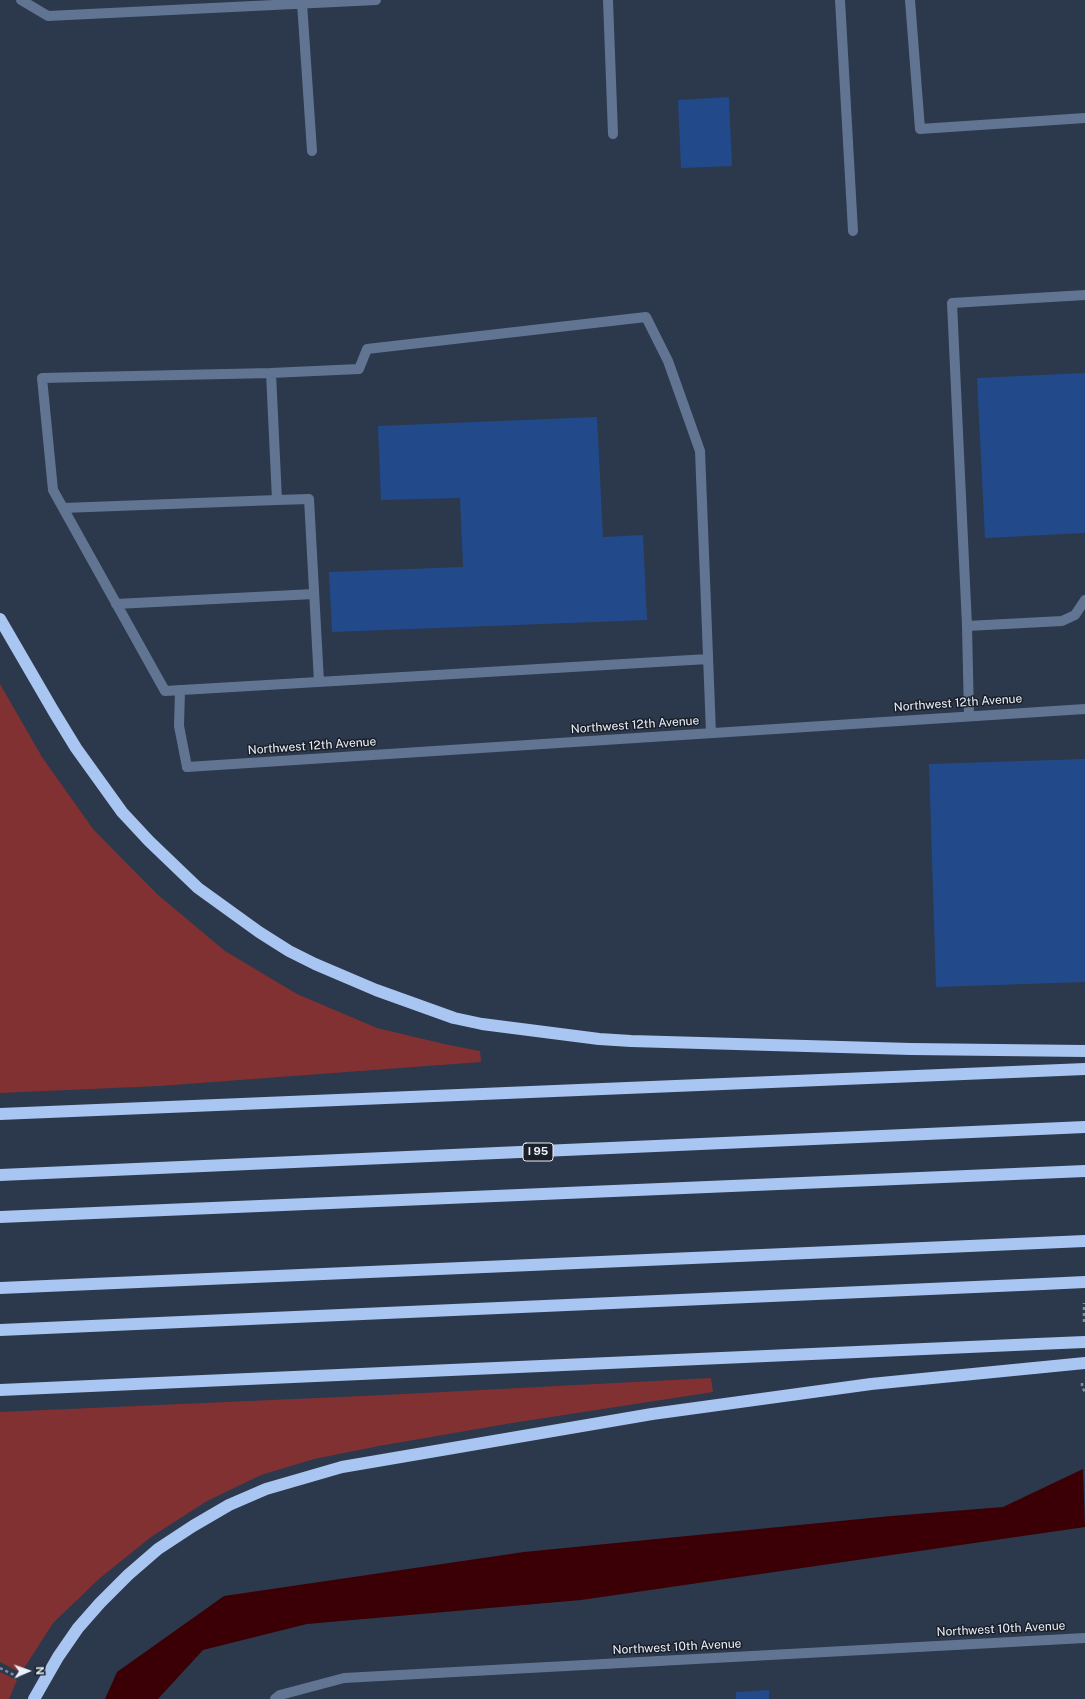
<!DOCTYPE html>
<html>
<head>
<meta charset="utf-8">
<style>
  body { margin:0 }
  #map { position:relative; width:1085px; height:1699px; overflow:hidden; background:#2c384b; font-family:"Public Sans",sans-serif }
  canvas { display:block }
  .north { position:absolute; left:8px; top:1651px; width:40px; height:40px; -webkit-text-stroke:3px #1a1f28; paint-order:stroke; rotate:88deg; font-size:11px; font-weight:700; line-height:16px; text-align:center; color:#e9f1fd }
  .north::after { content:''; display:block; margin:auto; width:14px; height:18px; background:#e9f1fd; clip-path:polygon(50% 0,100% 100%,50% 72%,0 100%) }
</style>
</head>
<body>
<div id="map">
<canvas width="1085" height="1699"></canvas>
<div class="north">N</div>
</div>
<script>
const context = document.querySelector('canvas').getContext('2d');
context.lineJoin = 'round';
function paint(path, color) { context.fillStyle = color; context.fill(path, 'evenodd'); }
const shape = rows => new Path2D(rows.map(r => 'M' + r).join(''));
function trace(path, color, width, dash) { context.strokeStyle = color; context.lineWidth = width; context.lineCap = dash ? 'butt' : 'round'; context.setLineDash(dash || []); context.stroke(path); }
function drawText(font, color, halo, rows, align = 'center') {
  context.font = font + ' "Public Sans",sans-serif'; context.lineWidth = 3; context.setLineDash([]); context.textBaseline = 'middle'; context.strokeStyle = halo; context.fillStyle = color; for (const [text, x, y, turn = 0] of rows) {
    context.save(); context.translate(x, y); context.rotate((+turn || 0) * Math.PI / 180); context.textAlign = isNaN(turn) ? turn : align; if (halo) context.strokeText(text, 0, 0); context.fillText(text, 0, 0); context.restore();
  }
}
paint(shape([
  [0,684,42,757,93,829,157,894,225,951,297,994,377,1028,444,1044,480,1051,481,1062,159,1086,0,1093],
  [711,1378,713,1392,512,1423,379,1446,314,1459,261,1475,207,1501,151,1537,100,1578,53,1623,21,1673,0,1662,0,1412,385,1395],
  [0,1672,17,1680,9,1699,0,1699]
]), '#813132');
paint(shape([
  [1083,1469,1085,1527,581,1600,307,1624,203,1650,158,1699,105,1699,117,1672,224,1596,524,1552,891,1516,1003,1507]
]), '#3b0005');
paint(shape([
  [729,97,732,166,681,168,678,100],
  [1085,373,1085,533,985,538,977,378],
  [597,417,603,537,643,535,647,620,332,632,329,572,463,567,460,498,381,500,378,426],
  [1085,759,1085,982,936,987,929,764],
  [769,1690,769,1699,736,1699,736,1692]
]), '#224a8a');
trace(shape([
  [1084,1322,1084,1303],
  [1082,1383,1082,1387,1085,1392],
  [0,1668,18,1677]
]), '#828c9c', 2.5, [3, 3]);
trace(shape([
  [21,0,48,16,376,0],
  [608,0,613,134],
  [840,0,853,231],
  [910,0,920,129,1085,118],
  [302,3,312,151],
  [271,373,359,369,367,349,646,317,668,361,700,451,711,733],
  [277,500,309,499,319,682],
  [63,508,277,500,271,373,42,378,53,490,165,691,708,659],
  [116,604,314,594],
  [967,626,1062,621,1075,615,1085,600],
  [180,690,179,726,187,767],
  [969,716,967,626,952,303,1085,295]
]), '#617492', 10);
trace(shape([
  [187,767,1085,709],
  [275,1699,280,1695,344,1678,1085,1638]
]), '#617492', 10);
trace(shape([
  [0,619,54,712,76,748,122,812,149,841,198,888,259,932,289,951,315,964,376,990,454,1018,482,1024,599,1039,631,1041,911,1049,1085,1051],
  [0,1114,1085,1069],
  [0,1175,1085,1127],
  [0,1217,1085,1171],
  [0,1288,1085,1241],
  [0,1330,1043,1284],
  [0,1390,1037,1344],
  [34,1699,58,1657,78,1628,100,1603,128,1575,158,1549,193,1526,229,1505,266,1489,342,1467,652,1414,871,1384,1034,1368]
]), '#a9c5f1', 12);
trace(shape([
  [1043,1284,1085,1282],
  [1037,1344,1085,1342],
  [1034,1368,1085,1363]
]), '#a9c5f1', 12);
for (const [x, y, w] of [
  [538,1152,30]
]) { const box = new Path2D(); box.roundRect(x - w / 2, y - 9, w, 18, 3); context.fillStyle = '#1a1f28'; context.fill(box); trace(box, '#e9f1fd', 1); }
drawText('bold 11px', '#e9f1fd', null, [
  ["I 95",538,1152]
]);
drawText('12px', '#e9f1fd', '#1a1f28', [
  ["Northwest 12th Avenue",958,703,-4],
  ["Northwest 12th Avenue",635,725,-4],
  ["Northwest 12th Avenue",312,746,-4],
  ["Northwest 10th Avenue",1001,1629,-3],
  ["Northwest 10th Avenue",677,1647,-3]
]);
</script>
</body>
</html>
